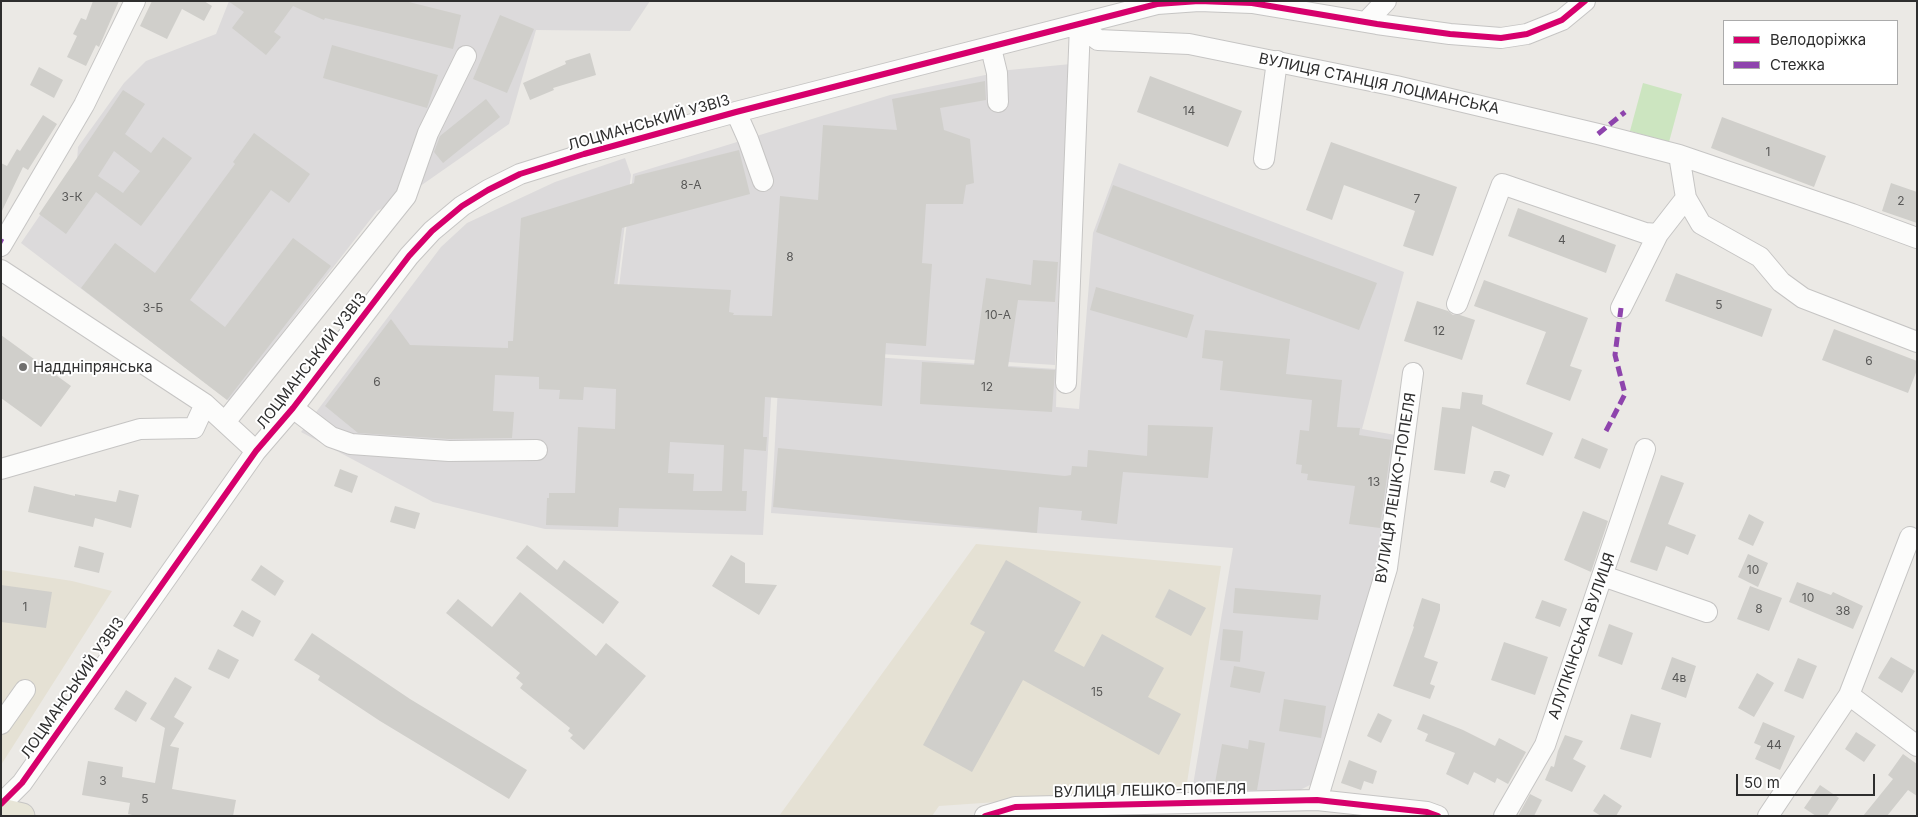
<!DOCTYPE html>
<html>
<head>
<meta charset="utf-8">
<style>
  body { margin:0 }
  #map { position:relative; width:1918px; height:817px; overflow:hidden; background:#ebe9e5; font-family:Inter,sans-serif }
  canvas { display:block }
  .frame { position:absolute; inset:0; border:2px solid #2e2e2e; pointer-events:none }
  .legend { position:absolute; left:1723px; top:20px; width:175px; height:65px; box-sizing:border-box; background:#fff; border:1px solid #ababab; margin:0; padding:6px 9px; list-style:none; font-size:15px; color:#2e2e2e }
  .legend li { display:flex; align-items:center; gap:10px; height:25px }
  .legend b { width:25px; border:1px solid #ababab }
  .scale { position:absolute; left:1736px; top:774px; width:139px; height:22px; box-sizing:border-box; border:2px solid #2e2e2e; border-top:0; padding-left:6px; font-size:15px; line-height:18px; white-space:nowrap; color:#2e2e2e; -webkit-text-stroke:4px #fff; paint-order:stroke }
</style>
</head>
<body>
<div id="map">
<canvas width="1918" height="817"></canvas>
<div class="frame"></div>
<ul class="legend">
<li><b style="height:6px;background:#d6006c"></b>Велодоріжка</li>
<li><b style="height:6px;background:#8e44ad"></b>Стежка</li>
</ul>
<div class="scale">50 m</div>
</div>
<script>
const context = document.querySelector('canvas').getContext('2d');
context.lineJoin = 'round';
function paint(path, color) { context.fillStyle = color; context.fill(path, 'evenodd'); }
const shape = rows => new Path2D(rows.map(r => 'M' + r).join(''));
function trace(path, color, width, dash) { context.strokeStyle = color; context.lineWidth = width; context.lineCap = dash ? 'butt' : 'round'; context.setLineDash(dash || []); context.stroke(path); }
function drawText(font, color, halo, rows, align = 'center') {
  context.font = font + ' Inter,sans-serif'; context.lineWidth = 4; context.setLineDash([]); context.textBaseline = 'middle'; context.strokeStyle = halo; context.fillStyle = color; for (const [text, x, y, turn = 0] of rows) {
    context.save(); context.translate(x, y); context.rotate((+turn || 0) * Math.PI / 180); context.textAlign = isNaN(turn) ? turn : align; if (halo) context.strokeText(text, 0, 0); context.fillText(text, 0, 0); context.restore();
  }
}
paint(shape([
  [229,1,650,1,630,31,536,30,509,124,406,196,377,211,229,401,21,243,77,161,78,147,124,83,146,61,216,34],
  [1071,64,1055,365,801,349,614,327,633,174,890,95,1009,70],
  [625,158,631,175,612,328,774,348,763,535,545,529,433,502,301,432,441,247,467,223,555,182],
  [1119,163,1404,272,1362,429,1401,436,1383,558,1312,784,1300,790,1252,798,1191,797,1233,548,771,513,780,351,1057,369,1056,407,1079,409,1093,233]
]), '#dcdadb');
paint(shape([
  [976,544,1221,566,1186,789,939,806,932,816,779,816],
  [1,570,72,581,112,591,1,765]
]), '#e5e1d4');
paint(shape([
  [1643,83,1682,94,1669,142,1630,131]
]), '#cce5c0');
paint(shape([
  [93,1,119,1,99,47,96,45,86,66,67,57,77,36,73,34,81,18,86,20],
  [152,1,204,1,212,6,204,21,182,9,167,39,140,26],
  [228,1,405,1,461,15,453,49,325,18,324,20,293,6,274,32,281,37,266,55,232,28,244,12],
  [500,15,534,29,507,93,473,79],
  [332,45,438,75,427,108,323,78],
  [590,53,596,75,553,88,554,90,530,100,523,83,566,64,565,61],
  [39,67,63,80,54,98,30,85],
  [1150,76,1242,111,1228,147,1137,112],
  [985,81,986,100,940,108,944,130,970,139,974,183,966,185,963,204,926,204,922,263,932,264,926,346,886,343,882,406,765,397,763,437,767,437,766,451,744,449,742,491,747,491,746,511,619,508,618,527,546,525,547,498,549,498,549,493,575,493,578,427,615,429,616,389,584,387,583,400,559,399,560,390,539,389,539,377,495,375,493,411,514,412,512,438,449,439,358,433,325,406,391,319,410,345,508,348,508,341,513,341,521,218,634,183,635,176,739,150,750,194,622,228,614,284,731,290,729,312,734,313,733,315,772,316,780,196,818,200,823,125,897,130,892,99],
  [670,442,724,445,722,491,693,491,694,474,668,473],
  [123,90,145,104,125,134,151,153,163,137,192,158,141,226,96,192,66,234,39,214],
  [114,151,140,171,123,193,98,176],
  [486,99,500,117,443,163,434,152,440,136],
  [43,115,57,124,28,170,23,167,1,213,1,163,7,166,17,149,20,151],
  [1722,117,1826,156,1814,187,1711,148],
  [254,133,310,174,289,203,271,190,190,300,225,327,293,238,331,266,227,400,81,288,115,243,155,273,235,164,233,162],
  [1331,142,1457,187,1433,256,1403,246,1415,211,1344,185,1332,220,1306,210],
  [1891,183,1917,192,1917,223,1882,211],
  [1113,185,1377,283,1359,330,1096,232],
  [1518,208,1616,245,1606,273,1508,236],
  [1033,260,1058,262,1055,302,1018,300,1008,367,1055,370,1052,412,920,404,922,362,974,365,986,278,1031,285],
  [1676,273,1772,309,1762,337,1665,301],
  [1484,280,1588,318,1570,366,1582,370,1570,401,1526,384,1546,332,1474,306],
  [1096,287,1194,315,1187,338,1090,310],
  [1417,301,1448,311,1453,315,1460,315,1475,320,1462,360,1404,341],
  [1834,329,1917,361,1917,370,1908,393,1822,360],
  [1205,330,1290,339,1286,374,1342,380,1337,427,1360,428,1359,435,1392,440,1380,528,1349,524,1355,486,1307,480,1308,474,1301,473,1302,465,1296,464,1300,430,1309,431,1312,400,1220,390,1223,361,1202,358],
  [1,335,71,386,41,427,1,398],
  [1462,392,1483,395,1482,404,1553,433,1543,456,1472,426,1465,474,1434,470,1442,407,1460,409],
  [1148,425,1213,427,1208,478,1123,472,1117,524,1081,520,1082,511,1039,507,1037,533,773,507,778,448,1065,476,1071,475,1072,466,1087,467,1088,450,1147,456],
  [1582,438,1608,449,1600,469,1574,458],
  [340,469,358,476,352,493,334,486],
  [1494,471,1500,471,1510,475,1505,488,1490,482],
  [1661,475,1684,483,1668,524,1696,535,1688,555,1666,546,1657,571,1630,562],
  [34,486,75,496,75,494,116,502,119,490,139,495,131,528,95,518,93,527,28,512],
  [395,506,420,513,415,529,390,522],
  [1583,511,1608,521,1591,572,1564,560],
  [1749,514,1764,522,1753,546,1738,539],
  [527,545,557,570,564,560,619,602,603,624,516,558],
  [79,546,104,553,99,573,74,567],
  [1748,554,1768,563,1758,587,1738,577],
  [731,555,745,563,745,583,777,585,759,615,712,586],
  [1006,560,1081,602,1054,651,1084,667,1102,634,1164,668,1148,697,1181,714,1159,755,1023,680,972,772,923,745,985,632,970,624],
  [261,565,284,581,275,596,251,580],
  [1797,582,1831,595,1833,592,1863,606,1853,629,1789,602],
  [1,585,52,592,46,628,1,622],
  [1750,586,1782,598,1769,631,1737,619],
  [1235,588,1321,595,1318,620,1233,613],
  [1169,589,1206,608,1191,636,1155,617],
  [520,592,596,656,606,643,646,676,584,750,570,738,573,735,568,731,570,728,520,688,523,684,516,678,520,673,446,613,458,599,492,627],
  [1422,598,1440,604,1440,610,1424,657,1438,662,1430,684,1435,686,1430,699,1393,686,1414,627,1413,626],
  [1542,600,1567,609,1560,627,1535,618],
  [242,610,261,621,253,637,233,626],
  [1609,624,1633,633,1622,665,1598,656],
  [1223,629,1243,631,1240,662,1220,660],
  [312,633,410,699,527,770,509,799,380,721,318,680,320,676,294,660],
  [1504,642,1548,657,1535,695,1491,680],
  [218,649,239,660,229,679,208,669],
  [1672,657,1696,666,1686,698,1661,689],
  [1891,657,1915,671,1902,693,1878,678],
  [1798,658,1817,666,1803,699,1784,691],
  [1234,666,1265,672,1260,693,1230,687],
  [1757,673,1774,683,1754,717,1738,708],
  [175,677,192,687,174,717,184,723,170,746,179,748,172,789,236,800,233,816,136,816,128,814,130,803,82,795,88,761,123,767,122,777,155,783,165,728,150,719],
  [126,690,147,703,136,722,114,709],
  [1284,699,1326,706,1321,738,1279,731],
  [1378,713,1392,720,1381,743,1367,736],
  [1423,714,1463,730,1495,746,1499,738,1526,752,1508,784,1497,778,1495,783,1474,772,1468,785,1446,774,1455,753,1425,741,1428,734,1417,729],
  [1631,714,1661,723,1651,758,1620,749],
  [1763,722,1795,736,1780,770,1755,759,1761,746,1754,743],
  [1856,732,1876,745,1864,762,1845,749],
  [1565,735,1583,741,1573,759,1586,766,1572,792,1545,780,1551,766,1554,767,1558,751],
  [1249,740,1265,743,1257,790,1240,790,1240,788,1215,783,1222,744,1248,749],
  [1903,754,1917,764,1917,796,1908,790,1887,816,1863,816,1893,779,1888,775],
  [1349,760,1377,771,1373,784,1364,781,1361,790,1341,783],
  [1820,785,1839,798,1827,816,1816,816,1804,808],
  [1530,794,1542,800,1534,816,1518,816],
  [1604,794,1622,806,1616,816,1601,816,1593,811]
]), '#d0cfcb');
const minor = shape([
  [1366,22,1386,1],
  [1080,25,1098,40,1189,44,1396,86,1598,134,1679,155,1852,214,1917,238],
  [991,48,997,73,998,102],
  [736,112,748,139,763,181],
  [1679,155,1686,198,1701,224,1760,257,1781,282,1803,298,1917,342],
  [1264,159,1277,61],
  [1,246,84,105,135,1],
  [1,270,205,404,256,451],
  [1457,304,1502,184,1645,233,1658,234,1686,198],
  [1621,308,1658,234],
  [1066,383,1080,25],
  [293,408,331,437,351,444,449,451,537,450],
  [225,422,406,196,428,133,466,56],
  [1,469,140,429,194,428,205,404],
  [1603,576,1707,612],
  [1849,695,1917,746],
  [1,724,25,690],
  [1317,800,1387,568,1413,373],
  [1,804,22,783,256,451,293,408,409,256,432,231,462,206,488,190,520,174,584,154,736,112,1157,4,1199,1,1252,3,1377,24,1450,34,1501,38,1527,34,1562,20,1585,1],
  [985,816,1015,807,1317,800,1427,812,1438,816],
  [1504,816,1545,745,1645,449],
  [1768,816,1849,695,1910,537]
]);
const major = shape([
  [1,811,22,816]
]);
trace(minor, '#c6c5c4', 22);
trace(major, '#c6c5c4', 27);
trace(minor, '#fcfcfb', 20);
trace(major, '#e7e5d7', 25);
trace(shape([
  [1598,134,1625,112],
  [1,241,3,242],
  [1606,431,1625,394,1615,355,1621,308]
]), '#8e44ad', 5, [10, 5]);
trace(shape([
  [1,804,22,783,256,451,293,408,409,256,432,231,462,206,488,190,520,174,584,154,736,112,1157,4,1199,1,1252,3,1377,24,1450,34,1501,38,1527,34,1562,20,1585,1],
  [985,816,1015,807,1317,800,1427,812,1438,816]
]), '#d6006c', 6);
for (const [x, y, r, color] of [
  [23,367,5,"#706f6e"]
]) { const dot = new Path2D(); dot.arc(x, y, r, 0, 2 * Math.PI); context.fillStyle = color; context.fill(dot); trace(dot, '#fff', 2); }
drawText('12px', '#585857', null, [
  ["14",1189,111],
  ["1",1768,152],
  ["8-А",691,185],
  ["3-К",72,197],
  ["7",1417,199],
  ["2",1901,201],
  ["4",1562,240],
  ["8",790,257],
  ["5",1719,305],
  ["3-Б",153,308],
  ["10-А",998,315],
  ["12",1439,331],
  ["6",1869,361],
  ["6",377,382],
  ["12",987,387],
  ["13",1374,482],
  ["10",1753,570],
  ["10",1808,598],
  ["1",25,607],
  ["8",1759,609],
  ["38",1843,611],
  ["4в",1679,678],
  ["15",1097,692],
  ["44",1774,745],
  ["3",103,781],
  ["5",145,799]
]);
drawText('15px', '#2e2e2e', '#fff', [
  ["ВУЛИЦЯ СТАНЦІЯ ЛОЦМАНСЬКА",1379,84,12],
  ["ЛОЦМАНСЬКИЙ УЗВІЗ",649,123,-16],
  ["ЛОЦМАНСЬКИЙ УЗВІЗ",312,361,-52],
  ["ВУЛИЦЯ ЛЕШКО-ПОПЕЛЯ",1396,488,-81],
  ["АЛУПКІНСЬКА ВУЛИЦЯ",1582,636,-71],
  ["ЛОЦМАНСЬКИЙ УЗВІЗ",73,688,-55],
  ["ВУЛИЦЯ ЛЕШКО-ПОПЕЛЯ",1150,791,-1]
]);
drawText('15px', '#2e2e2e', '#fff', [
  ["Наддніпрянська",33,367]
], 'left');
</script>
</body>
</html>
